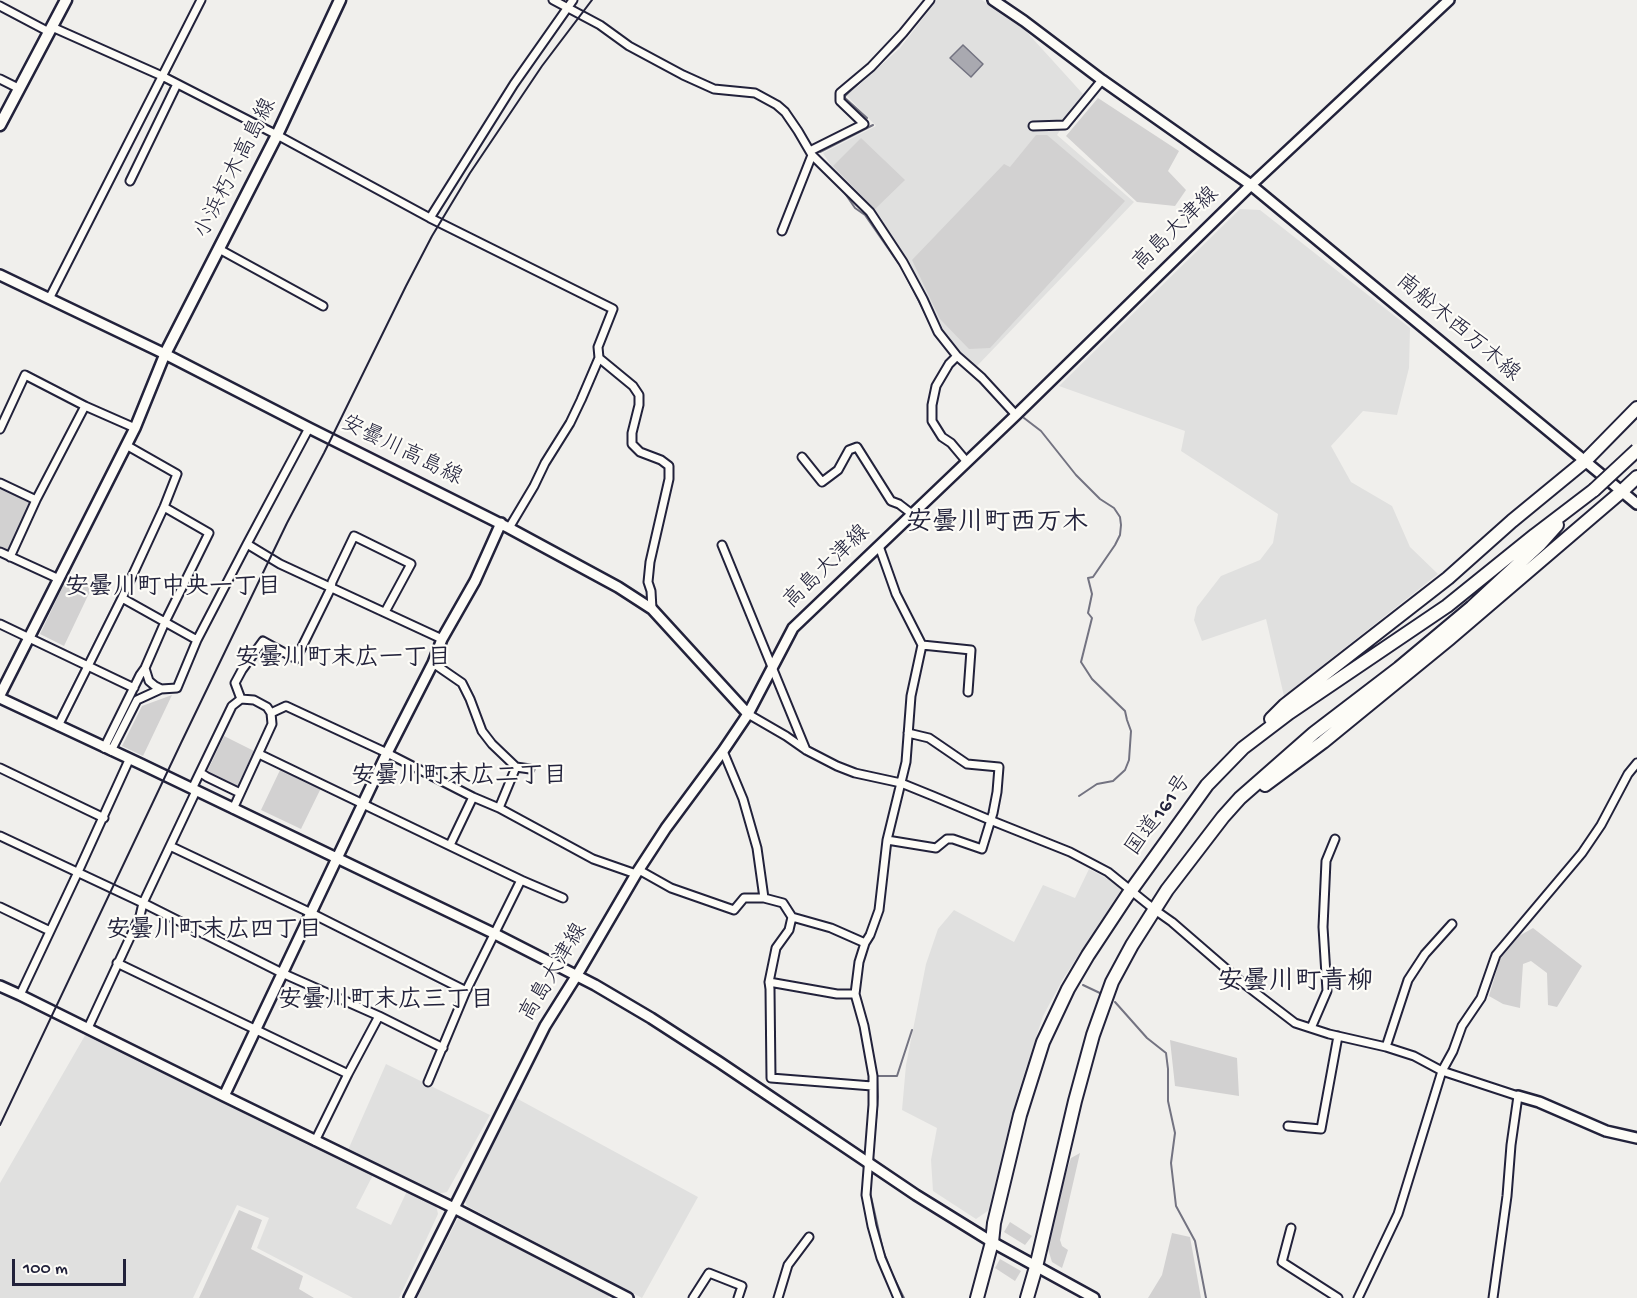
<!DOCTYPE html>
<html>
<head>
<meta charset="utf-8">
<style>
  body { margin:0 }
  #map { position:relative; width:1637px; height:1298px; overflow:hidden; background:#f0efec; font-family:"Gochi Hand",sans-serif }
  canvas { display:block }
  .scale { position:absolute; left:12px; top:1259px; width:114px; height:27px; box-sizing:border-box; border:3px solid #22223b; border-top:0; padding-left:8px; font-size:18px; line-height:21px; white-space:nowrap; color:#22223b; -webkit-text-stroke:4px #fdfcf7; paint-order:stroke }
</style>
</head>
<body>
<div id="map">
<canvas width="1637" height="1298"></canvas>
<div class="scale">100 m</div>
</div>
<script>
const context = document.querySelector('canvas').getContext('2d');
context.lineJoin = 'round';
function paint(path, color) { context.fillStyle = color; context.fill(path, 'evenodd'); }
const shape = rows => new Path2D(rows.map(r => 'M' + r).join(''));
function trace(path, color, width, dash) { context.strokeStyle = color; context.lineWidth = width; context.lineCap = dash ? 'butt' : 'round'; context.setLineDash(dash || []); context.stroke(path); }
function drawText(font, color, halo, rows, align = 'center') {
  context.font = font + ' "Gochi Hand","Klee One",sans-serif'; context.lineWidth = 4.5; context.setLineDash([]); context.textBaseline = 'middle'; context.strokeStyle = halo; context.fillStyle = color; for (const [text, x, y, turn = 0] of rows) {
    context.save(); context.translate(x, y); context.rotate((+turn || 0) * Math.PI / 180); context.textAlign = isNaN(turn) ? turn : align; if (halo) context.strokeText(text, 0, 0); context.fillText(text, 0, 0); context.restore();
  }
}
paint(shape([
  [937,0,982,0,1024,29,1083,94,1057,135,1134,202,977,366,974,365,951,342,936,319,913,271,874,213,835,172,823,153,876,126,847,96,900,48],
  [1240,209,1260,210,1410,328,1409,368,1397,415,1363,411,1331,446,1351,482,1392,506,1410,547,1438,574,1284,696,1266,619,1202,641,1194,620,1197,607,1221,576,1260,560,1273,543,1278,514,1181,451,1185,431,1059,386],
  [1089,869,1123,887,1063,979,1043,1016,1019,1090,992,1208,976,1219,933,1191,931,1160,937,1128,902,1110,906,1065,926,964,938,929,954,910,1014,942,1043,885,1075,898],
  [87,1032,373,1175,356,1208,391,1225,407,1191,436,1205,438,1214,399,1298,353,1298,257,1248,269,1218,237,1205,193,1298,0,1298,0,1183],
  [386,1064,490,1115,447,1192,437,1194,348,1150],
  [516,1098,698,1197,642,1298,467,1206,464,1199],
  [458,1218,610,1295,608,1298,417,1298]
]), '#e0e0df');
paint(shape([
  [1098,98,1179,151,1168,171,1186,190,1175,206,1137,202,1066,136],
  [1036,135,1047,135,1125,201,990,348,969,349,940,319,912,260,1004,164,1010,167],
  [861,138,905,180,875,209,833,166],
  [0,488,30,503,7,552,0,548],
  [69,574,93,585,64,646,40,634],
  [172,695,143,756,122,746,142,706],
  [224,736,254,751,237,787,207,772],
  [281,768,321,788,301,829,261,810],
  [1533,928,1582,966,1557,1007,1548,1005,1547,973,1531,961,1523,964,1520,1008,1503,1004,1489,996,1500,959,1519,936],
  [1170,1040,1237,1058,1239,1096,1175,1086],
  [1080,1153,1060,1240,1062,1246,1068,1250,1062,1268,1052,1262,1047,1246,1064,1180,1071,1158],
  [239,1210,262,1220,251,1249,303,1276,299,1289,314,1298,199,1298],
  [1010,1222,1032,1236,1025,1245,1004,1232],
  [1172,1233,1190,1237,1201,1298,1148,1298,1162,1275],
  [1000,1259,1021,1271,1015,1281,995,1268]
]), '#d2d1d1');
const water = shape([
  [963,45,983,64,971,77,950,58,963,45]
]);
paint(water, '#a9a9b0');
trace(water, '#737381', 1.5);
trace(shape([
  [867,118,845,98,845,96,899,45,925,12],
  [820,152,873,125],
  [842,189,855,208,865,215,903,270,934,331],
  [946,348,951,354],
  [958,362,981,383],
  [1024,418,1041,431,1076,475,1100,499,1114,508,1120,517,1121,525,1120,535,1115,545,1093,577,1088,578,1092,594,1088,613,1092,618,1081,662,1092,679,1125,711,1127,720,1131,731,1129,760,1125,770,1113,781,1097,784,1079,796],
  [1083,985,1102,994],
  [1115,1002,1147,1038,1166,1053,1168,1069,1168,1101,1175,1133,1171,1163,1176,1206,1195,1241,1206,1298],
  [873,1154,878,1097,877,1076,897,1076,912,1030],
  [871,1180,870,1192,883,1250,892,1274,904,1298]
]), '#737381', 2);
const street = shape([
  [553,0,600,25,629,46,683,75,714,89,755,93,777,105,785,112,798,131,812,155,870,212,903,262,923,299,938,332,957,356,982,378,1016,415],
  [0,6,49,32],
  [52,27,162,76,277,135,430,218,613,309,598,347,599,358,581,400,570,423,545,463,534,486,509,528],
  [0,79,20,89],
  [1033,126,1065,125,1102,80],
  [810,151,864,124,840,101,840,93,871,67,903,33,930,0],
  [130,181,177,84],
  [430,218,514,84,573,0],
  [782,231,812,155],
  [219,249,323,306],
  [49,299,201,0],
  [957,356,949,364,936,386,932,405,932,421,942,437,951,443,967,462],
  [599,358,633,386,639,395,639,405,632,433,632,444,640,452,661,460,669,466,669,479,650,562,648,582,651,591,652,609],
  [0,429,25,375,85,406,135,428],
  [802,457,822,482,838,470,849,450,857,447,891,501,899,504,912,514],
  [0,483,36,500],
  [247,544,280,564,442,639],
  [722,545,806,750],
  [879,546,896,594,922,645,911,696,906,762,887,840,879,910,870,935,865,943,859,962,855,994,864,1026,873,1076,873,1105,866,1195,872,1226,881,1258,898,1298],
  [0,552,59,579],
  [10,557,36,500,85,406],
  [122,598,197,640],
  [0,624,134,688],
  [922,645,971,650,968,692],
  [433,663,462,683,470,699,482,731,492,744,516,767,499,808],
  [145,668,149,681,155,686,161,689,177,688,197,640,247,544,309,428],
  [241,699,235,683,242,670,263,641,296,659,331,588,332,582,354,536,411,564,385,612],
  [271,713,286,706,387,753,473,797,499,808,593,859,636,874],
  [748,714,786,736,806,750,837,766,855,773,901,783,933,796,990,820,1070,852,1108,872,1155,910,1172,922,1239,980,1295,1023,1329,1034,1386,1047,1414,1056,1442,1071,1518,1096,1511,1145,1507,1196,1493,1298],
  [58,726,122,598,164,507,177,474,126,445],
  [104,748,140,675,145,668,165,622,209,533,164,507],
  [111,751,137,700,161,689],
  [723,751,743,799,757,848,764,898,783,903,792,917,831,928,865,943],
  [259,754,521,880,563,898],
  [516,767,530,769],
  [0,768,104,818],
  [201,773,207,777,240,793],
  [192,789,232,706,241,699,254,700,267,707,271,713,272,724,233,809],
  [0,836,143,903,282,973,379,1016,443,1048],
  [887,840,936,848,947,839,953,839,982,849,993,813,997,792,999,767,967,764,929,738,908,733],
  [450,845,473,797],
  [170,846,311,913,466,991],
  [639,870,671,888,734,910,744,898,764,898],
  [0,907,50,931],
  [117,963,348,1074],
  [769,982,776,948,789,930,792,917],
  [855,994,837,994,769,982,770,989,771,1078,872,1086],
  [20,995,78,872,129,760],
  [88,1028,140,916,143,903,196,791],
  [1311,1028,1327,991,1323,927,1326,861,1335,839],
  [1386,1047,1408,980,1425,954,1452,924],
  [428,1082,466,991,521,880],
  [1288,1126,1321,1129,1338,1036],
  [315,1141,348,1074,379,1016],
  [1291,1228,1282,1262,1338,1298],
  [693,1298,709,1273,742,1286,738,1298],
  [778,1298,788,1265,809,1237],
  [1358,1298,1398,1214,1442,1071,1453,1051,1462,1026,1481,998,1496,955,1582,853,1601,825,1628,774,1637,763]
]);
const secondary = shape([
  [993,0,1024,21,1102,80,1251,185,1637,504],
  [0,275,165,354,309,428,509,528,618,587,652,609,748,714],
  [0,695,135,428,165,354],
  [0,698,141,764,495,934,595,985,651,1018,719,1062,916,1195,992,1242,1094,1298],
  [0,986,20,995,224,1096,454,1208,628,1298],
  [224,1096,387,753,433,663,442,639,475,581,501,523],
  [1518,1096,1539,1102,1606,1131,1637,1138],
  [409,1298,545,1026,577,975,636,874,666,828,723,751,748,714,793,628,1016,415,1251,185,1449,0]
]);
const primary = shape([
  [0,125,66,0],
  [165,354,277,135,340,0]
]);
const highway = shape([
  [1271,719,1285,705,1448,578,1512,521,1585,461,1637,408],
  [1265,785,1323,742,1449,639,1621,492,1637,477],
  [977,1298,992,1242,994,1223,1020,1115,1043,1042,1068,989,1088,955,1127,896,1207,785,1243,748,1289,713,1447,606,1535,535,1594,490],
  [1027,1298,1036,1267,1075,1101,1093,1035,1103,1007,1112,982,1132,945,1167,890,1223,817,1240,798,1314,733,1399,668,1472,607,1540,544,1557,525]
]);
trace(street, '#22223b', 11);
trace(secondary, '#22223b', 14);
trace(primary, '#22223b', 15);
trace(highway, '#22223b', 16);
trace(street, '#fdfcf7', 7);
trace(secondary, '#fdfcf7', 9);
trace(primary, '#fdfcf7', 10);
trace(highway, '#fdfcf7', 12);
trace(shape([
  [0,1125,181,743,287,523,324,453,406,286,432,236,470,173,542,66,592,0]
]), '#22223b', 2);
const highwayBridge = shape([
  [1594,490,1637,450]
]);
trace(highwayBridge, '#22223b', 16, []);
trace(highwayBridge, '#fdfcf7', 12);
drawText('22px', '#22223b', '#fdfcf7', [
  ["小浜朽木高島線",237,169,-63],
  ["高島大津線",1177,230,-44],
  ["南船木西万木線",1457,329,40],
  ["安曇川高島線",401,452,26],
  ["高島大津線",828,568,-44],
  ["国道161号",1160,816,-54],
  ["高島大津線",555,973,-59]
]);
drawText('bold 24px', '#22223b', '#fdfcf7', [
  ["安曇川町中央一丁目",173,589],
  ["安曇川町末広一丁目",343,660],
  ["安曇川町末広二丁目",459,778],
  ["安曇川町末広四丁目",214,932],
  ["安曇川町末広三丁目",386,1002]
]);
drawText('bold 26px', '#22223b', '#fdfcf7', [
  ["安曇川町西万木",997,525],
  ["安曇川町青柳",1295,984]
]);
</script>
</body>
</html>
